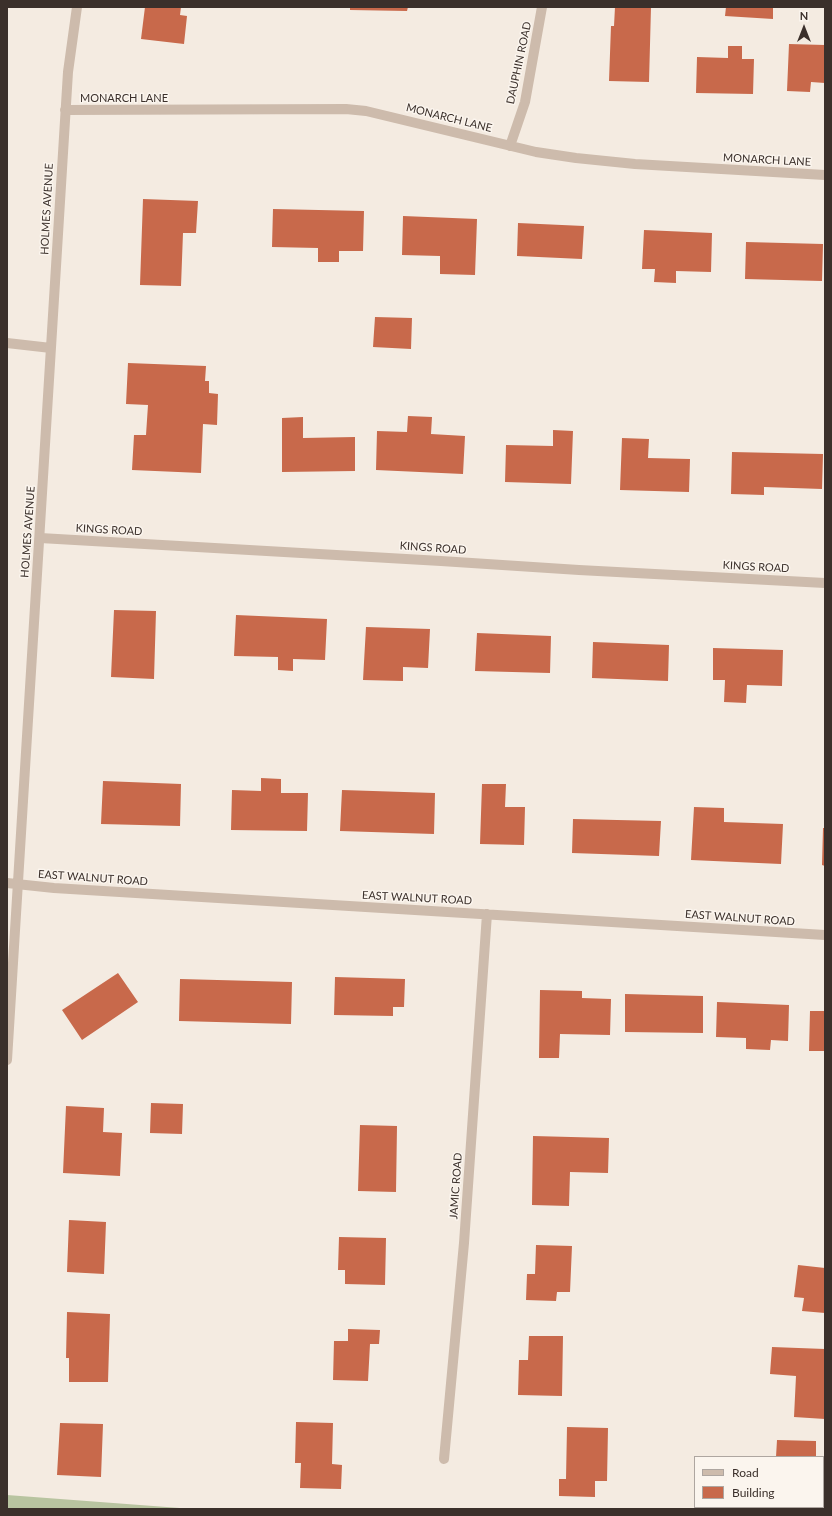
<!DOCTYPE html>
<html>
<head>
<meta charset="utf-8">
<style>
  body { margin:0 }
  #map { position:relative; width:832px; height:1516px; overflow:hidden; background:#f4ebe1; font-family:Lato,sans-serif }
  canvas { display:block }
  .frame { position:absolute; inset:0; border:8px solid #3b302b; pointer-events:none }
  .legend { position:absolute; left:694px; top:1456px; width:130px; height:52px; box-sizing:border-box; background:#fbf5ee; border:1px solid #aea6a0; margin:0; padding:5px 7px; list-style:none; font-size:12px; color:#3b302b }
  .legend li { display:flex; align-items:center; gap:8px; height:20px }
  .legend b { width:20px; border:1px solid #aea6a0 }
  .north { position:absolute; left:784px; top:8px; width:40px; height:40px; -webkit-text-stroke:3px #fbf5ee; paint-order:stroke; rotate:0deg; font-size:11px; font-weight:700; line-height:16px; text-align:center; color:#3b302b }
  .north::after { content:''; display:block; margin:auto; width:14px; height:18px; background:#3b302b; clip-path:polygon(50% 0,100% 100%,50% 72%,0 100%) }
</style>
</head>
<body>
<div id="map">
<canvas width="832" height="1516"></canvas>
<div class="frame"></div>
<ul class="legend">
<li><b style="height:5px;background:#cdbbac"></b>Road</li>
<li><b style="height:11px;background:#c8694b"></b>Building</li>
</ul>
<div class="north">N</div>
</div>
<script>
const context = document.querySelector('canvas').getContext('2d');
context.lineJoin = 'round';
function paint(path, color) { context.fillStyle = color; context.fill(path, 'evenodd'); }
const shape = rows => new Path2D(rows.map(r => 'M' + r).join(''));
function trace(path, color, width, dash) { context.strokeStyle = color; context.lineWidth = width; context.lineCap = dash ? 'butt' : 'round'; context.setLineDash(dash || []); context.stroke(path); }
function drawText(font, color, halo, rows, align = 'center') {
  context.font = font + ' Lato,sans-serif'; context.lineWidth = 3; context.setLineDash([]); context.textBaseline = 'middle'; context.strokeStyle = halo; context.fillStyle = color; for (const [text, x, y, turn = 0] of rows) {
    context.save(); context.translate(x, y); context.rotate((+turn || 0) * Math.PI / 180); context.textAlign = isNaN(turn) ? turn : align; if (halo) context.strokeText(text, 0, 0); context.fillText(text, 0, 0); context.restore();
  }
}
paint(shape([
  [7,1495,193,1509,7,1509]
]), '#b8c4a0');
paint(shape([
  [145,7,181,7,180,15,187,16,184,44,141,39],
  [350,7,408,7,407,11,350,10],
  [615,7,651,7,649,82,609,81,611,26,614,26],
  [726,7,773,7,773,19,725,16],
  [789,44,825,45,825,83,811,82,810,92,787,91],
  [728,46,742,46,742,59,754,59,753,94,696,93,697,57,728,58],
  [143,199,198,201,196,233,183,233,181,286,140,285],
  [273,209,364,211,363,251,339,251,339,262,318,262,318,248,272,247],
  [403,216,477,219,475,275,440,274,440,256,402,255],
  [518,223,584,226,582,259,517,256],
  [644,230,712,233,711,272,676,271,676,283,654,282,655,269,642,269],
  [746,242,823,244,822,281,745,279],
  [375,317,412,318,411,349,373,347],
  [128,363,206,366,205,381,209,381,209,393,218,394,217,425,203,424,201,473,132,470,134,435,146,435,148,405,126,404],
  [408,416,432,417,431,434,465,436,463,474,376,470,377,431,407,432],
  [303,417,303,438,355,437,355,471,282,472,282,418],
  [553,430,573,431,571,484,505,482,506,445,553,446],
  [622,438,649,439,648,458,690,459,689,492,620,490],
  [732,452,823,454,822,489,764,487,764,495,731,494],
  [114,610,156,611,154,679,111,677],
  [236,615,327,619,325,660,293,659,293,671,278,670,278,657,234,656],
  [366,627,430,629,428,668,403,667,403,681,363,680],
  [477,633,551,636,550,673,475,671],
  [593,642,669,645,668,681,592,678],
  [713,648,783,650,782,686,747,685,746,703,724,702,725,680,713,680],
  [261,778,281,779,281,793,308,793,307,831,231,830,232,790,261,791],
  [103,781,181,784,180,826,101,824],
  [482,784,506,784,505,807,525,807,524,845,480,844],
  [342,790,435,793,434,834,340,831],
  [694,807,724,808,724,822,783,824,781,864,691,860],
  [573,819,661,821,659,856,572,853],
  [823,828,825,828,825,866,822,865],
  [118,973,138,1002,82,1040,62,1010],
  [335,977,405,979,404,1007,393,1007,393,1016,334,1015],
  [180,979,292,982,291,1024,179,1021],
  [540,990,582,991,582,998,611,999,610,1035,560,1034,559,1058,539,1058],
  [625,994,703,996,703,1033,625,1032],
  [717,1002,789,1005,788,1041,771,1040,770,1050,746,1049,746,1038,716,1037],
  [810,1011,825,1011,825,1051,809,1051],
  [151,1103,183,1104,182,1134,150,1133],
  [66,1106,104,1108,103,1132,122,1133,120,1176,63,1173],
  [360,1125,397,1126,396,1192,358,1191],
  [533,1136,609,1138,608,1173,570,1172,569,1206,532,1205],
  [69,1220,106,1222,104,1274,67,1272],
  [339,1237,386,1238,385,1285,345,1284,345,1270,338,1270],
  [536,1245,572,1246,570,1292,557,1292,556,1301,526,1300,527,1274,535,1274],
  [798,1265,825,1268,825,1313,802,1311,804,1298,794,1297],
  [67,1312,110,1314,108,1382,69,1382,69,1358,66,1358],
  [348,1329,380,1330,379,1344,370,1344,368,1381,333,1380,334,1341,348,1341],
  [529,1336,563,1336,562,1396,518,1395,519,1360,528,1360],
  [772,1347,825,1349,825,1419,794,1417,796,1376,770,1374],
  [296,1422,333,1423,332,1464,342,1465,341,1489,300,1488,301,1463,295,1463],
  [60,1423,103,1424,101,1477,57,1475],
  [567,1427,608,1428,607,1481,595,1481,595,1497,559,1496,559,1479,566,1479],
  [777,1440,816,1441,816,1457,776,1457],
  [774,1507,814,1507,814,1509,774,1509]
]), '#c8694b');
trace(shape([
  [65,110,346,109,366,111,536,152,576,158,635,164,825,175],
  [510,146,525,102,542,7],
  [7,343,51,348],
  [40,538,441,561,579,570,825,583],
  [7,883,54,888,825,935],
  [7,1060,68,72,77,7],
  [444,1459,464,1243,487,914]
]), '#cdbbac', 10);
drawText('11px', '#3b302b', '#fbf5ee', [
  ["DAUPHIN ROAD",519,63,-78],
  ["MONARCH LANE",124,98],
  ["MONARCH LANE",449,118,14],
  ["MONARCH LANE",767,160,3],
  ["HOLMES AVENUE",47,209,-87],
  ["KINGS ROAD",109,530,3],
  ["HOLMES AVENUE",28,532,-86],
  ["KINGS ROAD",433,548,4],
  ["KINGS ROAD",756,567,3],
  ["EAST WALNUT ROAD",93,878,4],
  ["EAST WALNUT ROAD",417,898,3],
  ["EAST WALNUT ROAD",740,918,4],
  ["JAMIC ROAD",456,1186,-86]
]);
</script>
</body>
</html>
